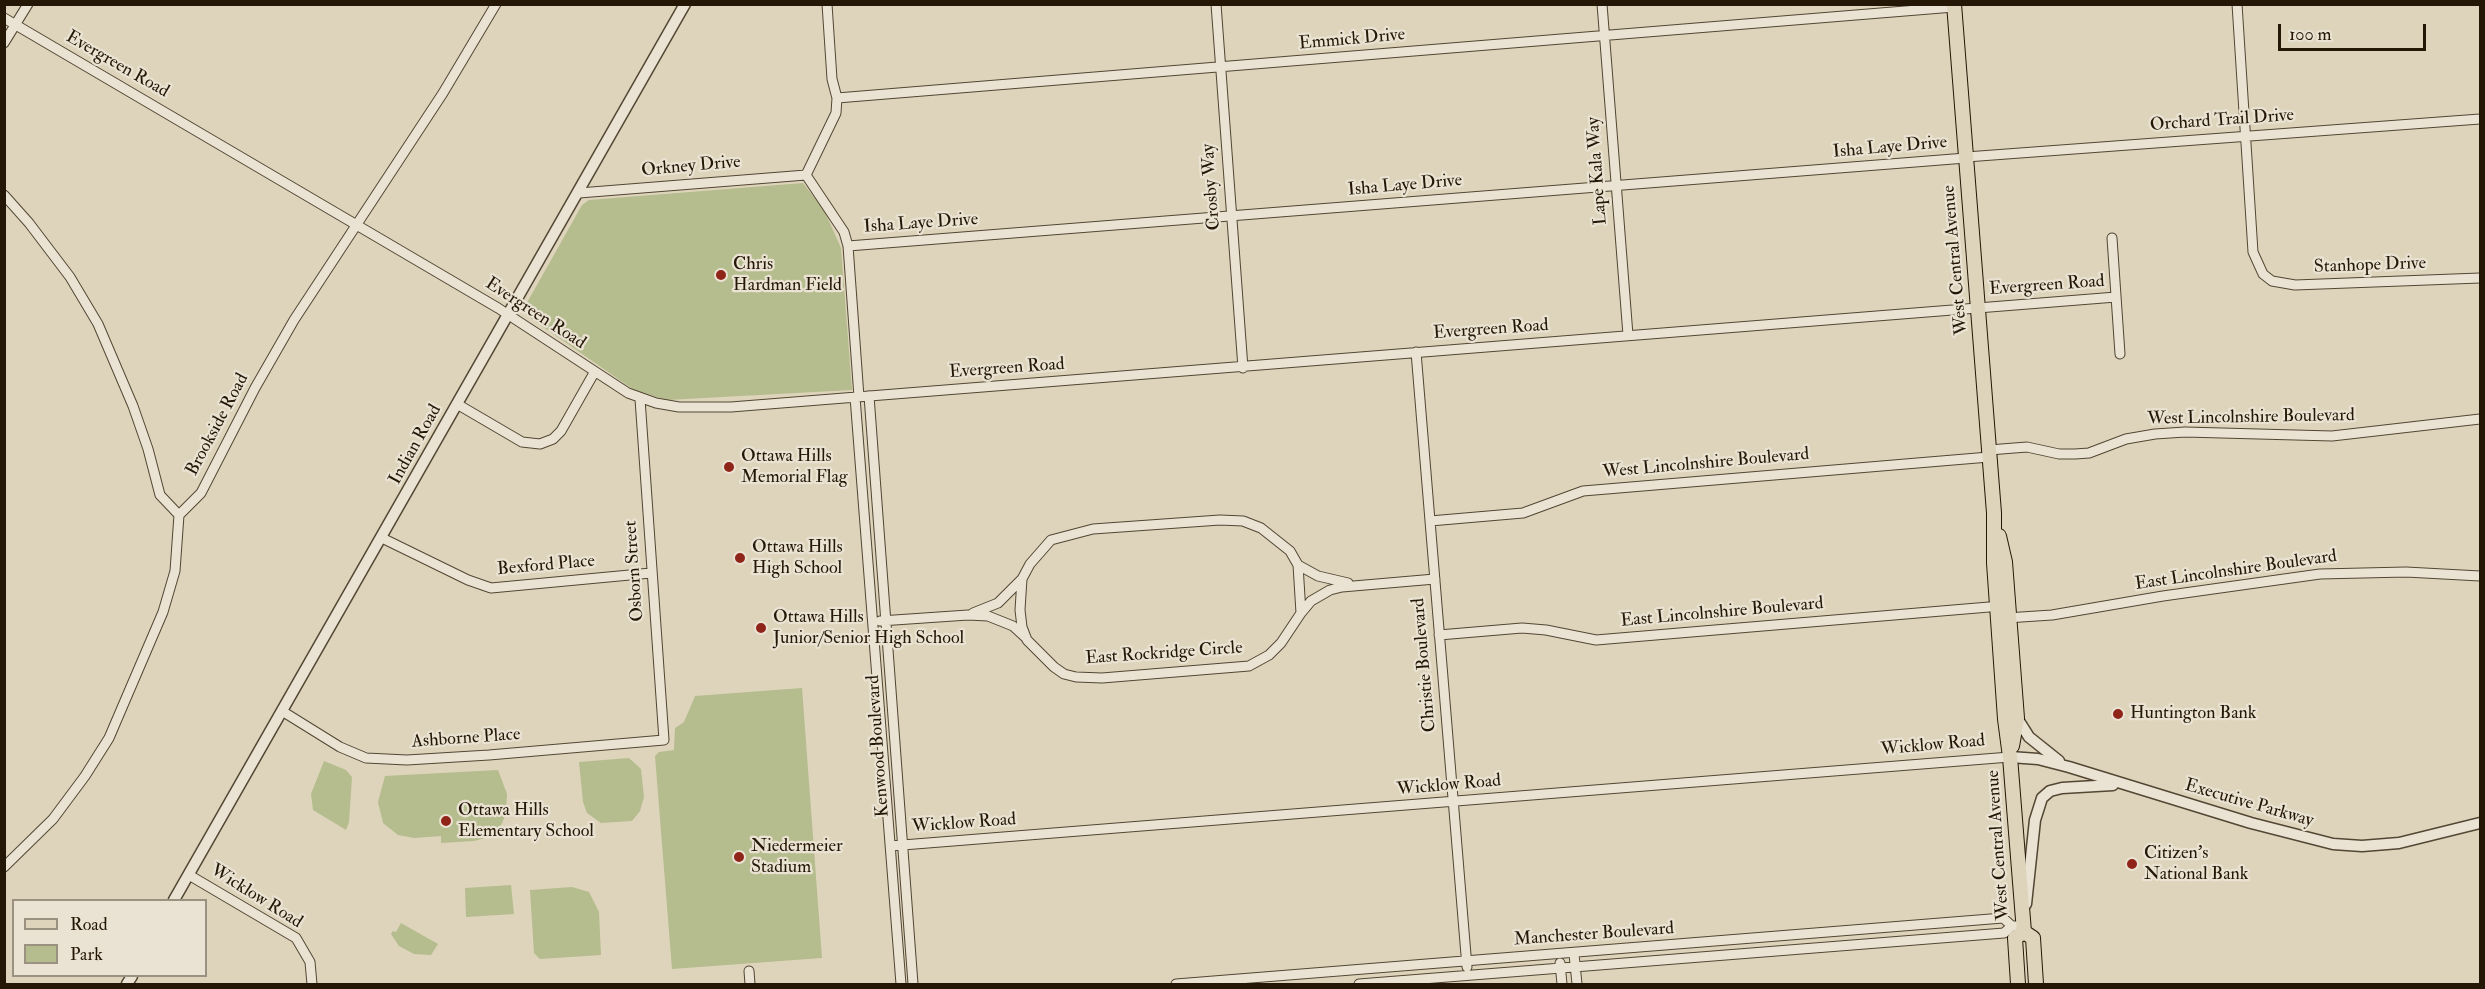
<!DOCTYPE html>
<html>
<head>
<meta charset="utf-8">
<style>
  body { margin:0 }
  #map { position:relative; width:2485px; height:989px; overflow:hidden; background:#ded4bb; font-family:"IM FELL Double Pica",serif }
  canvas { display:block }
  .frame { position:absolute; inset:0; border:6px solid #251706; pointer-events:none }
  .legend { position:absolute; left:12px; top:899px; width:195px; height:78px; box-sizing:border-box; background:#eae3d3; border:2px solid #9b9181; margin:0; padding:8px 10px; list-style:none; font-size:18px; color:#251706 }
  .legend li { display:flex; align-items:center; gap:12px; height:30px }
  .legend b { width:30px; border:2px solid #9b9181 }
  .scale { position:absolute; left:2278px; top:24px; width:148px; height:27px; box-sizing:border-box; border:3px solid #251706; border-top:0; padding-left:8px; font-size:18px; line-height:21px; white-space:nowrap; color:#251706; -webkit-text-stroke:4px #eae3d3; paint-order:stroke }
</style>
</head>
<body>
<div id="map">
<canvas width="2485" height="989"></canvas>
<div class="frame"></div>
<ul class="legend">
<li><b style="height:8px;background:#ded4bb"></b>Road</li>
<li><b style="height:16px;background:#b5bc8e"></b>Park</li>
</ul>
<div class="scale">100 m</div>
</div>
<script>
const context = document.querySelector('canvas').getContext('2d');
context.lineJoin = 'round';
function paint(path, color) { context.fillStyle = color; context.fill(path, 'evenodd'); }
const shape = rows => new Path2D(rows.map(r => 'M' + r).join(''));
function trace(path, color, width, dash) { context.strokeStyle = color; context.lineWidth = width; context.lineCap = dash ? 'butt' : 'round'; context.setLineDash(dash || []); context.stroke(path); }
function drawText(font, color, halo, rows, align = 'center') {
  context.font = font + ' "IM FELL Double Pica",serif'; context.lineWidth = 4.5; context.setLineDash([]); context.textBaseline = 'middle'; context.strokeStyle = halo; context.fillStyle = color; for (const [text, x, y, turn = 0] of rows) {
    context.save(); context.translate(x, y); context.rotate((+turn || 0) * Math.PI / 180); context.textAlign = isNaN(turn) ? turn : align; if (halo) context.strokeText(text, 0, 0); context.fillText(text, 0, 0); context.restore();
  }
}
paint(shape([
  [803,183,824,210,841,248,852,390,667,400,634,390,526,315,524,308,582,205,589,200],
  [802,688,822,958,672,969,655,756,659,752,674,750,675,728,684,722,695,696],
  [629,758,641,769,644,797,640,811,632,821,601,823,587,813,583,802,579,762],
  [324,761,346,770,352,777,349,822,346,830,313,810,311,794],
  [498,770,507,794,506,813,501,826,489,837,474,841,441,843,441,836,414,838,398,835,383,823,378,802,385,776],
  [511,885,514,914,466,917,465,888],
  [572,887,589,892,599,912,601,955,540,959,534,953,530,890],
  [401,923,438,944,431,955,414,954,399,946,391,934,393,931,396,932]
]), '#b5bc8e');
const minor = shape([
  [1216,4,1243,368],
  [1602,4,1628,335],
  [2237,4,2253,252,2263,274,2272,281,2295,285,2480,278],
  [4,18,498,308,628,393,656,403,679,407,731,407,2116,297],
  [4,43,28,4],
  [837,98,1954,7],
  [1966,157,2480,119],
  [806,175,844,232,848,246,859,397],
  [806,175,836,113,837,98,832,79,827,4],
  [579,193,806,175],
  [4,195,29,223,70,277,98,324,133,406,148,449,160,495,179,515],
  [2112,238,2120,354],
  [848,246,1966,158],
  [1416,352,1467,967],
  [869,396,913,984],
  [855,397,901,984],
  [457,404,522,442,540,444,553,439,561,431,594,373],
  [1989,450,2027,447,2059,454,2075,454,2089,453,2126,439,2155,434,2185,432,2332,436,2480,419],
  [1220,520,1243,521,1261,528,1290,551,1298,565,1301,613,1281,643,1269,655,1249,666,1102,678,1076,677,1064,674,1054,667,1027,640,1022,627,1020,610,1022,579,1030,564,1051,540,1093,529,1220,520],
  [1430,521,1523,513,1583,491,1989,457],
  [382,538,468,580,491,588,651,573],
  [1298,565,1318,576,1348,583],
  [973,613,998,603,1022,579],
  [1301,613,1311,601,1330,590,1342,587,1435,579],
  [2006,618,2052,615,2163,596,2320,574,2406,572,2480,576],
  [880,621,968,615,988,616,1013,626,1025,637],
  [1439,635,1522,628,1546,630,1596,640,2001,606],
  [282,711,340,747,366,758,407,760,489,755,664,740,640,399],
  [890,846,2010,757],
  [4,867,53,819,85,776,109,738,163,612,175,571,179,515,201,493,255,388,294,320,443,93,496,4],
  [189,875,296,938,310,962,312,984],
  [1574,954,1577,984],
  [1560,963,1562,984],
  [749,971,750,984],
  [1176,984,2003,918,2012,926,2023,926],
  [1359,984,2004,933,2012,926]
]);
const tertiary = shape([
  [2017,718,2029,737,2059,761],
  [2010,757,2038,759,2069,767,2251,823,2333,844,2362,846,2399,843,2480,823],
  [174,900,685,4],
  [2026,904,2035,820,2042,798,2050,791,2062,788,2113,785],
  [127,984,132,976]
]);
const primary = shape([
  [1954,4,1994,513,1994,563,2005,719,2010,757,2024,932,2033,938,2036,984],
  [1999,536,2005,562,2017,718,2012,746],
  [2018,984,2015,938,2024,932]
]);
trace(minor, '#534633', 11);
trace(tertiary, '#534633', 13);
trace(primary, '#251706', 16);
trace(minor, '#eae3d3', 9);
trace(tertiary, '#eae3d3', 10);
trace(primary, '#ded4bb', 14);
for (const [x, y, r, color] of [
  [721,275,6,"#8f2418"],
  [729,467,6,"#8f2418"],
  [740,558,6,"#8f2418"],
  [761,628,6,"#8f2418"],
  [2118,714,6,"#8f2418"],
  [446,821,6,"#8f2418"],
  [739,857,6,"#8f2418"],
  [2132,864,6,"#8f2418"]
]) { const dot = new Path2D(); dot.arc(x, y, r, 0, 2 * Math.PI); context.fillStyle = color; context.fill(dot); trace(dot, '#eae3d3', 2); }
drawText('18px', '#251706', '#eae3d3', [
  ["Emmick Drive",1352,40,-5],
  ["Evergreen Road",117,65,30],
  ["Orchard Trail Drive",2222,121,-4],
  ["Isha Laye Drive",1890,148,-5],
  ["Orkney Drive",691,167,-5],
  ["Lape Kala Way",1598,171,-94],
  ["Isha Laye Drive",1405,186,-5],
  ["Crosby Way",1212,187,-94],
  ["Isha Laye Drive",921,224,-4],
  ["West Central Avenue",1956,260,-95],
  ["Stanhope Drive",2370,266,-2],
  ["Evergreen Road",2047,286,-4],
  ["Evergreen Road",535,314,33],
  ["Evergreen Road",1491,330,-4],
  ["Evergreen Road",1007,369,-4],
  ["West Lincolnshire Boulevard",2251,418,-1],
  ["Brookside Road",218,425,-62],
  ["Indian Road",416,445,-61],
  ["West Lincolnshire Boulevard",1706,464,-5],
  ["Bexford Place",546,566,-5],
  ["Osborn Street",635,571,-94],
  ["East Lincolnshire Boulevard",2236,571,-8],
  ["East Lincolnshire Boulevard",1722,613,-5],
  ["East Rockridge Circle",1164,654,-4],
  ["Christie Boulevard",1425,665,-95],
  ["Ashborne Place",466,739,-4],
  ["Kenwood Boulevard",879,746,-94],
  ["Wicklow Road",1933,746,-5],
  ["Wicklow Road",1449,786,-5],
  ["Executive Parkway",2249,804,16],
  ["Wicklow Road",964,824,-4],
  ["West Central Avenue",1999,845,-94],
  ["Wicklow Road",256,897,32],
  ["Manchester Boulevard",1594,935,-4]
]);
drawText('18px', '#251706', '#eae3d3', [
  ["Chris",733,265],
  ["Hardman Field",733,286],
  ["Ottawa Hills",741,457],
  ["Memorial Flag",741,478],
  ["Ottawa Hills",752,548],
  ["High School",752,569],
  ["Ottawa Hills",773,618],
  ["Junior/Senior High School",773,639],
  ["Huntington Bank",2130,714],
  ["Ottawa Hills",458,811],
  ["Elementary School",458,832],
  ["Niedermeier",751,847],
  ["Stadium",751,868],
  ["Citizen's",2144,854],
  ["National Bank",2144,875]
], 'left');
</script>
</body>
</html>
